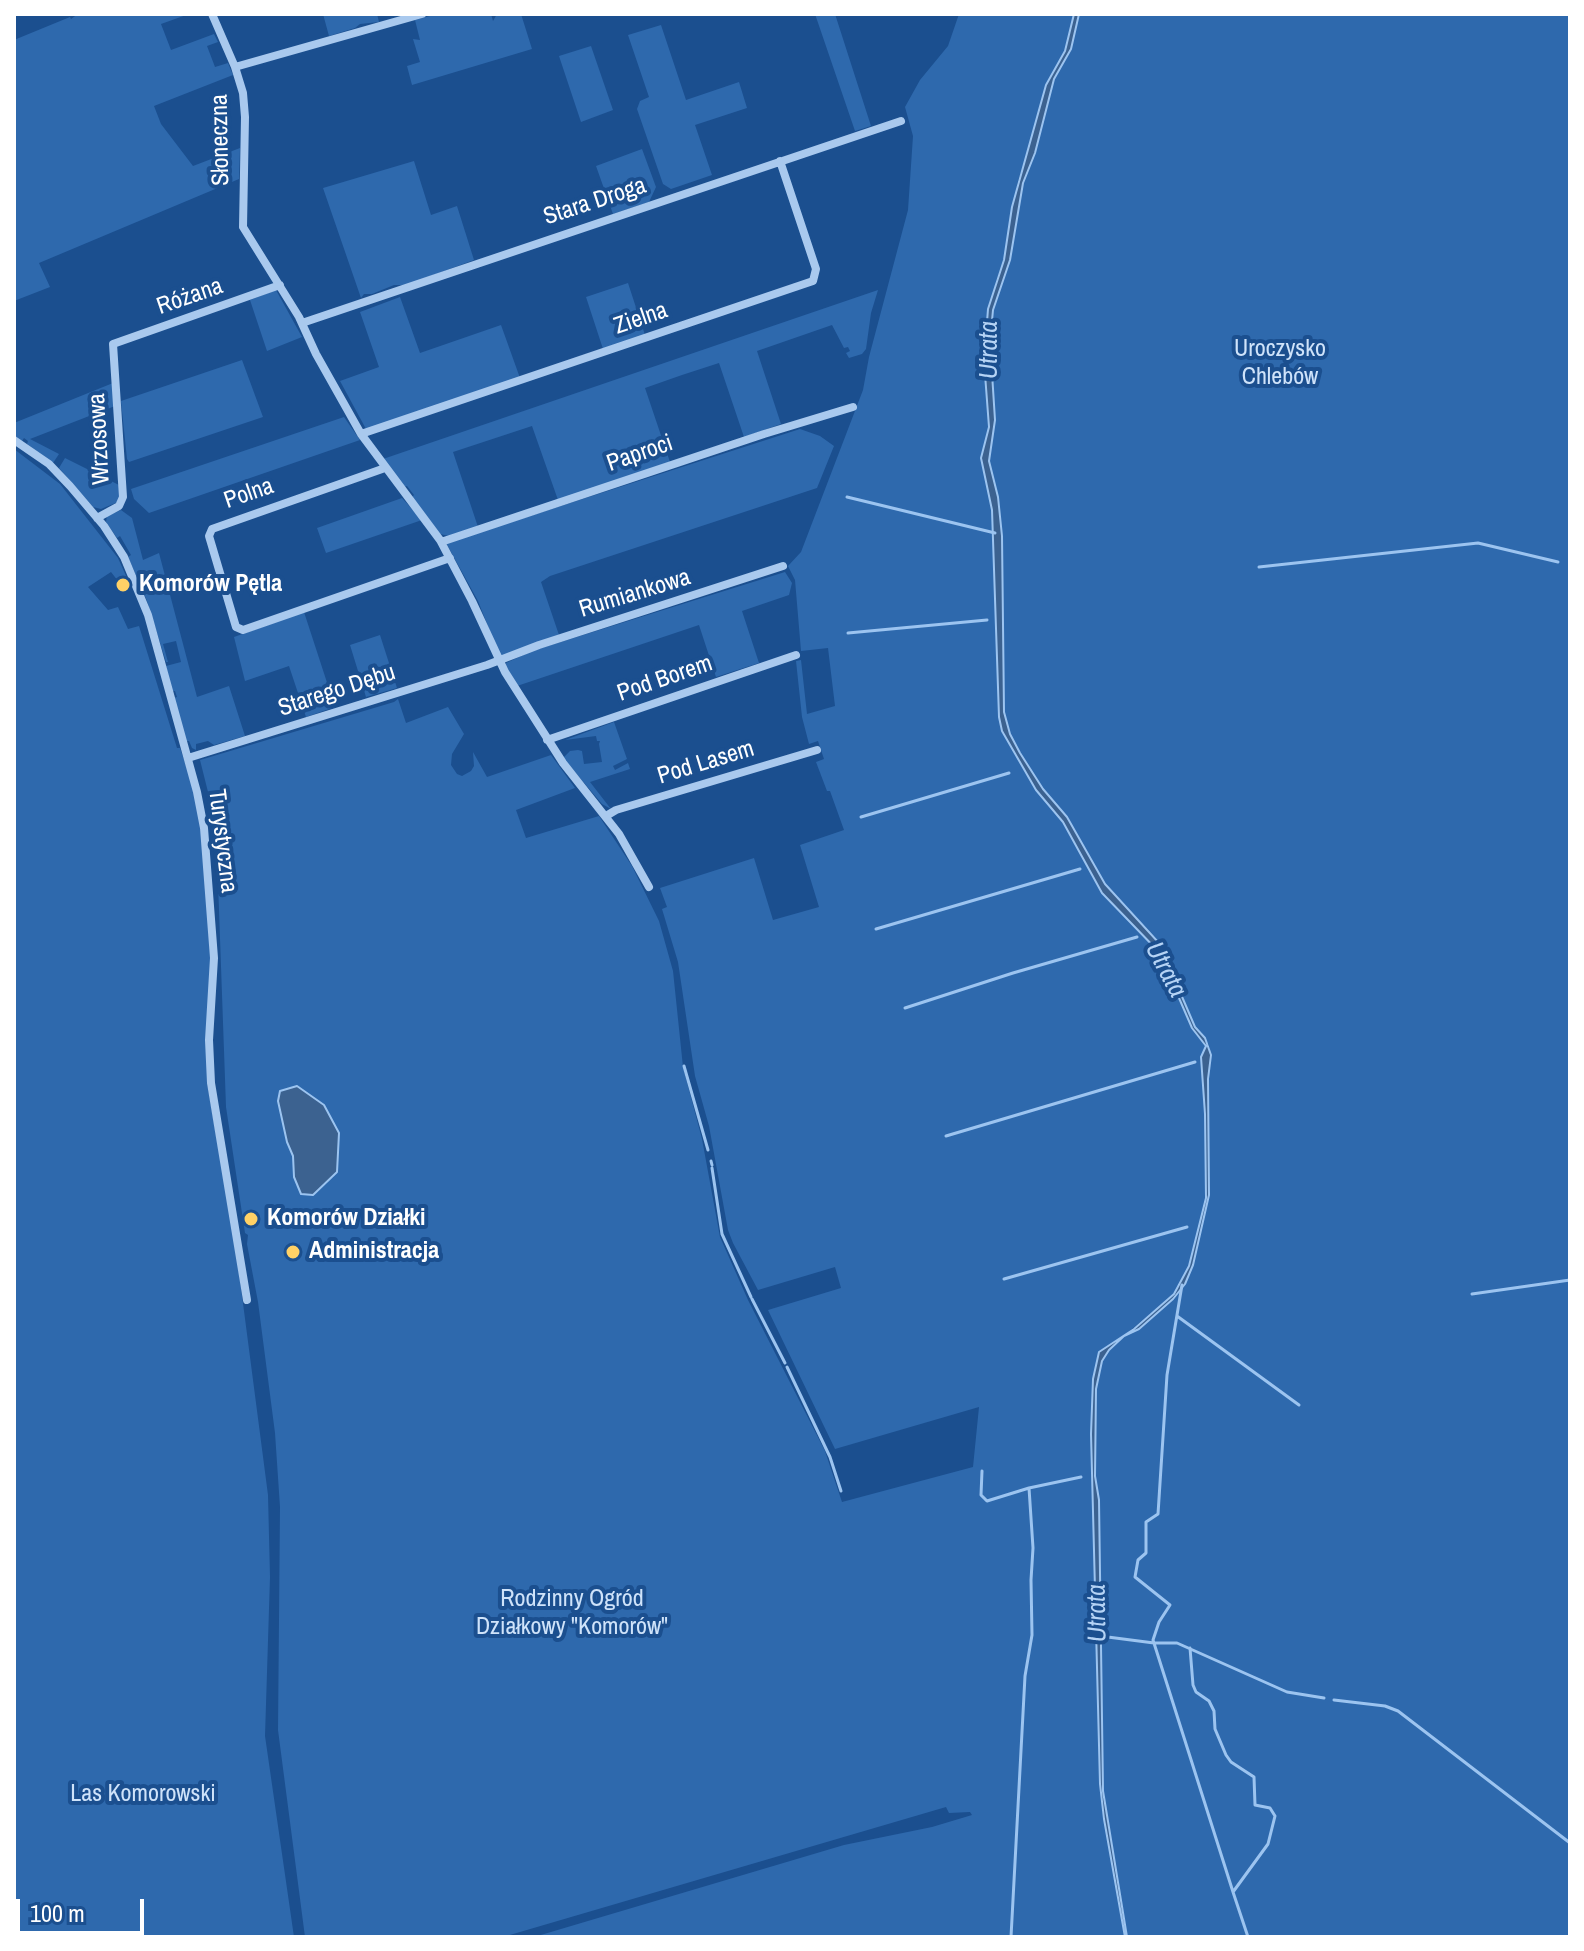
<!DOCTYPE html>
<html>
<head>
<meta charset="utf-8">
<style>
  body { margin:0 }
  #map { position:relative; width:1584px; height:1951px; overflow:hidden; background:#1b4f8f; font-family:"Archivo Narrow",sans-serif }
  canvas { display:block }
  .frame { position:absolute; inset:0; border:16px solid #fff; pointer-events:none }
  .scale { position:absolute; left:16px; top:1899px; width:128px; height:36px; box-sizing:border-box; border:4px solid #fff; border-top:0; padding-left:10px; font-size:24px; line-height:28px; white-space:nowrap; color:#fff; -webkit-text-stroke:6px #1b4f8f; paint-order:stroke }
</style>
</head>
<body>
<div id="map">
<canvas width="1584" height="1951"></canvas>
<div class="frame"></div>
<div class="scale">100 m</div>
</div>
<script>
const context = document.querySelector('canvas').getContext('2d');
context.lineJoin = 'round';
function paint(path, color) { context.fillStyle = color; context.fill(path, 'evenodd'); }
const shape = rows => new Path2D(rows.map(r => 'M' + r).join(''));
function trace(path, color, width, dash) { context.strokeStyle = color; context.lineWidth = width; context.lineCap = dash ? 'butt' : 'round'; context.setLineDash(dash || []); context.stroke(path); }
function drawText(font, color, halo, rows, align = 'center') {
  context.font = font + ' "Archivo Narrow",sans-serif'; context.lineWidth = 8; context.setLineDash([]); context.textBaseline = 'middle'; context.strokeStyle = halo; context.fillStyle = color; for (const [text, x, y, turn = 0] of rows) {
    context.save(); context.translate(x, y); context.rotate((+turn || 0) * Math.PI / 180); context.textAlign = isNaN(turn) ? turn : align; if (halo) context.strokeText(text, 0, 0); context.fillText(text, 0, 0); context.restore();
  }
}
paint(shape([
  [78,14,189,14,161,24,171,50,214,34,218,42,207,46,215,67,228,63,233,75,154,106,161,124,193,166,240,148,239,179,39,263,50,287,14,301,14,40,70,17,71,19],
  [323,14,377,14,379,22,360,24,355,28,329,36],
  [437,14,491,14,493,21,497,14,521,14,532,49,412,85,407,66,420,62,413,39,420,40,415,20],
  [815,14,835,14,871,126,855,131],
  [959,14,1074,14,1065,51,1046,85,1031,143,1018,181,1004,260,996,281,984,361,989,427,981,458,992,510,1002,731,1036,790,1063,822,1102,893,1159,952,1192,1028,1206,1046,1201,1057,1205,1114,1206,1198,1189,1266,1174,1294,1098,1357,1093,1379,1091,1434,1100,1784,1125,1937,534,1937,844,1845,932,1827,972,1815,970,1812,949,1813,946,1807,503,1937,305,1937,278,1730,280,1507,275,1433,258,1302,247,1244,248,1235,245,1233,226,1107,217,854,211,804,200,760,394,702,398,699,406,723,448,707,464,734,452,754,451,765,457,774,462,776,471,771,474,766,473,752,487,777,551,755,575,788,516,810,526,838,599,816,632,866,659,921,673,971,683,1067,702,1139,720,1237,748,1300,825,1451,842,1502,973,1467,979,1407,835,1449,768,1310,841,1288,835,1267,758,1290,733,1243,728,1230,709,1126,695,1076,678,962,662,909,667,907,660,888,754,858,773,920,819,907,800,845,844,830,830,791,827,791,816,762,824,759,818,741,809,744,802,717,796,661,801,660,807,714,835,706,828,648,801,651,795,580,788,566,801,552,863,390,869,357,908,210,913,136,905,107,920,80,948,46],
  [1079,14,1570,14,1570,1937,1127,1937,1103,1791,1099,1500,1095,1476,1096,1389,1102,1361,1109,1350,1124,1336,1139,1329,1173,1299,1185,1284,1193,1265,1209,1195,1208,1079,1211,1060,1209,1045,1195,1027,1166,955,1156,938,1105,884,1067,817,1043,789,1020,753,1010,734,1004,712,1002,535,998,497,989,461,995,420,990,342,993,310,1010,260,1023,183,1035,153,1054,79,1071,49],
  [661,25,686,100,739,82,747,108,695,125,712,175,671,189,663,184,637,109,640,101,649,97,628,35],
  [591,46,613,110,581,122,559,56],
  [642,149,656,187,649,202,613,214,596,166],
  [414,161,431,215,457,206,474,260,406,285,394,285,372,294,364,294,361,298,323,188],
  [628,283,645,335,603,349,586,297],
  [276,290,302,337,267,351,250,300],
  [878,290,871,313,866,349,862,354,849,358,846,353,850,351,848,347,844,348,832,325,757,351,781,424,744,437,719,363,682,375,645,388,670,462,558,500,532,426,453,452,478,527,449,536,440,534,412,497,414,495,407,486,404,487,383,459],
  [400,297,420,353,501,325,520,378,366,429,340,381,379,367,360,312],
  [242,360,263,417,129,462,127,459,121,401],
  [113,383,115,406,30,439,59,454,53,463,27,444,28,441,24,438,22,441,14,436,14,423],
  [344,417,360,440,149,513,134,499,131,489],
  [800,429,820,436,834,446,817,488,550,576,541,582,559,635,503,656,499,654,478,601,446,543],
  [14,449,60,484,118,558,127,578,126,582,118,588,116,584,118,581,111,572,88,587,108,610,118,607,128,629,139,626,177,748,180,748,189,774,198,808,204,858,211,966,207,1083,235,1242,268,1495,270,1577,265,1736,294,1937,14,1937],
  [65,458,121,486,121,495,118,502,101,509,93,507,59,468],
  [402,498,422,520,326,553,317,528],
  [121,510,132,518,143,560,159,553,197,697,229,686,245,736,214,745,208,741,196,744,196,750,192,748,189,741,186,741,173,698,177,697,175,691,172,691,166,666,181,662,176,641,163,644,168,662,166,662,147,601,128,557,131,555,120,536,117,538,106,522,107,516],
  [785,572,792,583,789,595,742,611,759,663,716,677,699,625,517,686,506,667,506,663,532,651],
  [304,612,335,707,306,717,289,666,245,681,234,637],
  [380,635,397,688,366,697,350,645],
  [614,722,627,759,613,766,615,770,628,763,630,769,590,782,611,809,602,804,563,758,570,751,578,750,582,751,584,764,602,762,599,744,600,741,597,741,596,736,565,740]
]), '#2e69ad');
const water = shape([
  [1074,14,1079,14,1071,49,1054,79,1035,153,1023,183,1010,260,993,310,990,342,995,420,989,461,998,497,1002,536,1004,712,1010,734,1020,753,1043,789,1067,817,1105,884,1159,943,1195,1027,1205,1038,1211,1055,1208,1079,1209,1195,1193,1265,1185,1284,1173,1299,1139,1329,1124,1336,1109,1350,1102,1361,1096,1389,1095,1476,1099,1500,1103,1791,1127,1937,1125,1937,1104,1819,1100,1784,1091,1434,1093,1379,1099,1352,1134,1329,1174,1294,1189,1266,1206,1198,1205,1114,1201,1057,1206,1046,1192,1028,1159,952,1102,893,1063,822,1036,790,1002,731,999,717,992,510,981,458,989,427,984,361,988,309,1004,260,1012,207,1046,85,1065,51,1074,14],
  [297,1086,324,1105,339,1133,337,1172,313,1195,301,1194,294,1177,293,1156,287,1142,278,1101,280,1091,297,1086]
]);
paint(water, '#3c6290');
trace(water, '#9cc4f0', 2);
trace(shape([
  [847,497,995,533],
  [1259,567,1478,543,1558,562],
  [848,633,987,620],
  [861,817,1009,773],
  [876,929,1080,869],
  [905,1008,1013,973,1137,937],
  [684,1066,708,1150],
  [946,1136,1195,1062],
  [711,1161,712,1165],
  [712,1168,722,1234,751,1297],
  [1004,1279,1187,1227],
  [1182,1285,1167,1375,1158,1514,1146,1522,1146,1553,1138,1560,1135,1577,1170,1605,1159,1622,1153,1640,1233,1892],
  [1472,1294,1570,1280],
  [752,1299,785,1363],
  [1177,1316,1299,1405],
  [787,1367,830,1457,841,1491],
  [982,1471,981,1495,987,1501,1029,1488,1081,1477],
  [1100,1636,1154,1643,1177,1643,1287,1692,1324,1698],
  [1190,1648,1193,1685,1196,1692,1209,1701,1214,1711,1215,1729,1226,1755,1231,1762,1254,1777,1255,1805,1270,1808,1275,1816,1268,1844,1233,1892,1248,1937],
  [1334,1700,1385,1706,1398,1711,1570,1843],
  [1011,1937,1025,1676,1032,1635,1031,1580,1033,1548,1029,1488]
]), '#9cc4f0', 3);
trace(shape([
  [212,14,235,67,243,93,245,117,243,227,299,317,316,354,361,434,440,540,472,601,505,672,563,763,619,834,649,887],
  [235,67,422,14],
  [302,323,901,121],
  [361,434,813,281,816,269,780,161],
  [14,440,49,464,70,486,104,526,124,557,148,615,197,792,204,828,214,958,209,1040,211,1083,247,1300],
  [385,468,212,529,209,536,236,627,243,630,450,558],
  [97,518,119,506,123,497,113,344,280,285],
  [441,542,764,434,853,407],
  [547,740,796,655],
  [188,758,487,665,539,645,783,566],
  [606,816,616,810,817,750]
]), '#a9c9ee', 8);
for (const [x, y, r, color] of [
  [123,585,8,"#ffd166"],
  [251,1219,8,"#ffd166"],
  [293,1252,8,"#ffd166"]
]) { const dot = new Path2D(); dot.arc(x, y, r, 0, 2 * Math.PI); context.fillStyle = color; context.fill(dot); trace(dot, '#1b4f8f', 3); }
drawText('24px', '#fff', '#1b4f8f', [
  ["Słoneczna",221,140,-91],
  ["Stara Droga",595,202,-18],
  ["Różana",190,297,-19],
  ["Zielna",641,319,-19],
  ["Wrzosowa",100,439,-93],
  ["Paproci",640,454,-19],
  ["Polna",249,494,-19],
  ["Rumiankowa",635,594,-17],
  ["Pod Borem",665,679,-19],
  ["Starego Dębu",337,691,-18],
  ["Pod Lasem",706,763,-17],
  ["Turystyczna",222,841,83]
]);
drawText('24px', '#cfe3fa', '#1b4f8f', [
  ["Uroczysko",1280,350],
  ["Chlebów",1280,378],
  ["Rodzinny Ogród",572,1600],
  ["Działkowy \"Komorów\"",572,1628],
  ["Las Komorowski",143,1795]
]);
drawText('bold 24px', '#fff', '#1b4f8f', [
  ["Komorów Pętla",139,585],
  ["Komorów Działki",267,1219],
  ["Administracja",309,1252]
], 'left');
drawText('italic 26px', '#b5d3f5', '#1b4f8f', [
  ["Utrata",990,350,-90],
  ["Utrata",1165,970,62],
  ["Utrata",1098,1613,-91]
]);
</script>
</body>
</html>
